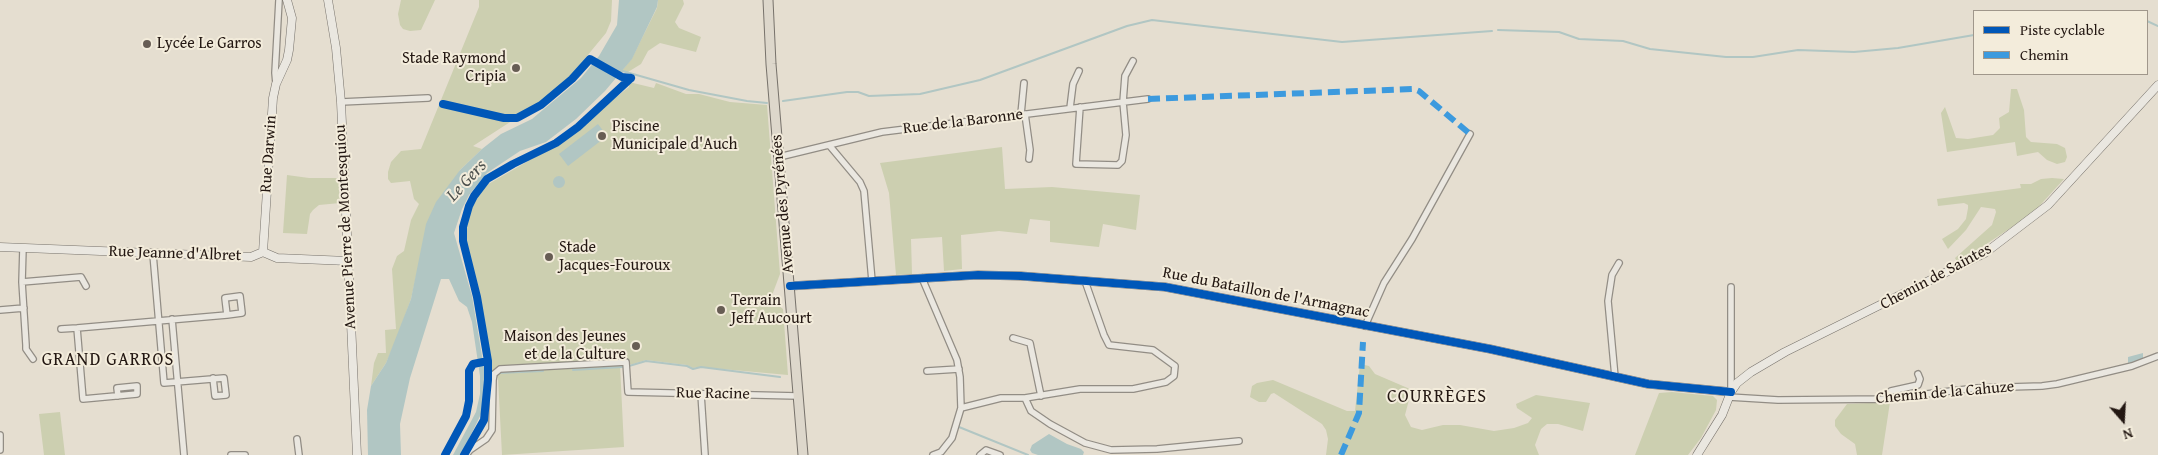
<!DOCTYPE html>
<html>
<head>
<meta charset="utf-8">
<style>
  body { margin:0 }
  #map { position:relative; width:2158px; height:455px; overflow:hidden; background:#e5ded0; font-family:"Gentium Book Plus",serif }
  canvas { display:block }
  .legend { position:absolute; left:1973px; top:10px; width:175px; height:65px; box-sizing:border-box; background:#f3ecdb; border:1px solid #a0978b; margin:0; padding:6px 9px; list-style:none; font-size:15px; color:#231712 }
  .legend li { display:flex; align-items:center; gap:10px; height:25px }
  .legend b { width:25px; border:1px solid #a0978b }
  .north { position:absolute; left:2098px; top:395px; width:50px; height:50px; -webkit-text-stroke:4px #f3ecdb; paint-order:stroke; rotate:161deg; font-size:14px; font-weight:700; line-height:20px; text-align:center; color:#231712 }
  .north::after { content:''; display:block; margin:auto; width:18px; height:22px; background:#231712; clip-path:polygon(50% 0,100% 100%,50% 72%,0 100%) }
</style>
</head>
<body>
<div id="map">
<canvas width="2158" height="455"></canvas>
<ul class="legend">
<li><b style="height:6px;background:#0057b8"></b>Piste cyclable</li>
<li><b style="height:6px;background:#3c9ade"></b>Chemin</li>
</ul>
<div class="north">N</div>
</div>
<script>
const context = document.querySelector('canvas').getContext('2d');
context.lineJoin = 'round';
function paint(path, color) { context.fillStyle = color; context.fill(path, 'evenodd'); }
const shape = rows => new Path2D(rows.map(r => 'M' + r).join(''));
function trace(path, color, width, dash) { context.strokeStyle = color; context.lineWidth = width; context.lineCap = dash ? 'butt' : 'round'; context.setLineDash(dash || []); context.stroke(path); }
function drawText(font, color, halo, rows, align = 'center') {
  context.font = font + ' "Gentium Book Plus",serif'; context.lineWidth = 4; context.setLineDash([]); context.textBaseline = 'middle'; context.strokeStyle = halo; context.fillStyle = color; for (const [text, x, y, turn = 0] of rows) {
    context.save(); context.translate(x, y); context.rotate((+turn || 0) * Math.PI / 180); context.textAlign = isNaN(turn) ? turn : align; if (halo) context.strokeText(text, 0, 0); context.fillText(text, 0, 0); context.restore();
  }
}
paint(shape([
  [401,0,435,0,421,30,410,31,403,29,400,25,398,14],
  [479,0,612,0,611,21,606,33,568,79,538,104,473,146,482,149,460,170,419,264,411,299,397,338,386,363,371,386,374,363,378,353,386,353,385,330,396,329,392,269,397,256,404,251,411,220,419,204,414,199,410,181,391,183,388,179,388,172,391,162,401,151,421,149,479,7],
  [658,0,683,0,684,4,675,22,679,28,701,37,696,52,660,43,648,51,641,64,628,72,621,72,632,58,657,8],
  [629,82,654,88,656,83,686,94,699,94,730,102,767,105,780,274,771,298,771,300,783,309,788,375,700,367,693,368,687,365,646,360,633,364,620,365,624,447,502,455,498,378,490,370,479,294,467,250,466,233,470,208,476,196,485,186,556,145,629,87],
  [2011,89,2017,89,2024,110,2026,137,2031,142,2057,144,2065,148,2067,157,2065,162,2057,164,2047,160,2038,152,2017,156,2015,142,1947,152,1941,113,1945,107,1956,138,1968,139,1993,135,2000,128,1999,118,2009,112],
  [1002,147,1005,189,1052,187,1140,195,1136,230,1103,224,1099,247,1050,242,1050,221,1030,219,1027,234,999,231,961,235,962,269,944,271,942,237,911,239,912,274,896,275,889,193,880,163],
  [287,175,309,178,339,178,340,203,319,205,313,210,310,214,307,234,283,233],
  [2052,178,2064,179,2033,213,1958,263,1955,258,1992,225,1996,212,1995,209,1981,207,1966,230,1948,249,1942,239,1958,229,1966,219,1968,208,1968,205,1964,203,1938,206,1937,199,2021,188,2020,184,2031,184,2041,179],
  [1360,364,1369,366,1375,374,1410,389,1410,396,1405,415,1411,427,1422,430,1443,425,1460,425,1494,431,1514,428,1528,423,1532,418,1517,408,1516,404,1536,395,1590,403,1583,431,1558,424,1547,424,1541,429,1535,445,1539,455,1326,455,1328,439,1326,430,1322,424,1274,393,1271,394,1266,402,1259,402,1250,397,1252,386,1257,383,1273,380,1347,411,1355,411],
  [1672,392,1713,396,1717,400,1716,410,1701,438,1688,455,1635,455,1659,393],
  [1890,402,1882,455,1857,455,1855,444,1841,434,1835,426,1835,420,1847,404],
  [60,412,65,455,44,455,39,414]
]), '#cccfb0');
paint(shape([
  [619,0,658,0,657,7,632,59,605,91,576,119,546,142,520,151,487,173,469,195,462,209,454,233,472,296,485,374,485,391,482,412,461,455,453,455,476,412,480,394,480,376,472,322,467,307,459,301,449,279,441,279,410,378,400,424,401,455,368,455,367,410,371,386,386,363,411,299,426,224,436,202,460,170,482,149,501,134,532,119,581,78,599,56,617,25],
  [598,124,607,136,568,166,559,154],
  '553 182a6 6 0 1 1 12 0a6 6 0 1 1-12 0Z',
  [2143,353,2143,359,2128,363,2128,357],
  [1049,434,1067,444,1081,449,1084,452,1083,455,1038,455,1032,453,1030,450,1032,445]
]), '#b1c6c3');
trace(shape([
  [2147,21,2158,26],
  [1498,30,1559,32,1579,39,1623,41,1650,49,1726,57,1753,57,1798,50,1854,52,1898,48,1974,35],
  [619,70,689,90,747,101,767,103],
  [783,101,847,92,858,92,869,96,920,94,980,80,1127,26,1152,20,1342,42,1492,31],
  [629,366,646,361,687,366,693,369,701,367,780,377],
  [573,370,622,367],
  [499,373,543,371],
  [959,427,1028,455]
]), '#b1c6c3', 2);
const street = shape([
  [276,84,275,73,279,0],
  [341,102,428,98],
  [1080,107,1076,164,1118,165,1122,161,1126,135,1123,102,1125,76,1133,61],
  [1070,108,1073,84,1079,71],
  [1021,114,1024,83],
  [1025,114,1030,150,1029,159],
  [829,145,860,182,864,191,872,281],
  [779,157,882,132,1148,99],
  [23,248,22,282,26,345,26,349,33,359],
  [153,254,164,383,224,378,226,395,215,396,213,378],
  [922,278,957,360,960,377,961,408,952,438,941,452,933,455],
  [22,282,81,277,86,286],
  [0,310,24,308],
  [172,319,184,455],
  [1365,326,1384,283,1412,239,1470,134],
  [77,328,83,399,137,394,137,386,117,388,118,396],
  [61,329,77,328,227,315,242,313,240,296,225,298,227,315],
  [1013,338,1030,343,1041,396],
  [927,371,959,369],
  [1615,377,1608,301,1612,275,1619,263],
  [1731,392,1731,287],
  [701,394,705,455],
  [1729,397,1778,400,1885,399,1976,388,2042,386,2057,384,2132,366,2158,356],
  [1025,398,1080,389,1133,389,1166,382,1174,376,1175,366,1153,350,1109,345,1104,335,1085,281],
  [1885,399,1891,391,1918,385,1920,379,1918,374],
  [961,408,1001,398,1025,398,1031,411,1050,424,1085,443,1111,450,1157,449,1239,441],
  [0,435,0,450],
  [297,439,299,455],
  [231,455,245,455],
  [466,455,470,450,486,439,492,430,493,380,494,374,500,369,626,362,628,392,798,396],
  [980,455,986,450,1000,455]
]);
const secondary = shape([
  [328,0,336,48,341,102,357,455],
  [0,247,251,257,263,252,277,258,348,261],
  [263,252,273,98,276,84,287,60,289,50,292,18,287,0],
  [790,286,978,275,1021,276,1165,287,1490,349,1648,384,1731,392],
  [1697,455,1722,415,1731,392,1737,383,1751,372,1785,352,1985,253,2048,205,2158,85]
]);
const primary = shape([
  [768,0,771,64,803,455]
]);
trace(street, '#928d85', 8);
trace(secondary, '#77726b', 9);
trace(primary, '#77726b', 11);
trace(street, '#eae7e0', 5.5);
trace(secondary, '#eae7e0', 8);
trace(primary, '#ddd7cb', 9);
trace(shape([
  [1148,99,1414,89,1419,91,1470,134],
  [1341,455,1359,413,1363,342]
]), '#3c9ade', 6, [12, 6]);
trace(shape([
  [443,104,504,118,517,118,541,105,572,79,590,59,622,77,631,78],
  [790,286,978,275,1021,276,1165,287,1490,349,1648,384,1731,392],
  [445,455,466,416,469,401,469,371,473,364,488,361],
  [464,455,484,420,488,380,488,361,477,297,463,241,463,227,469,206,474,196,487,179,513,164,556,143,578,127,631,78]
]), '#0057b8', 8);
for (const [x, y, r, color] of [
  [147,44,5,"#675d54"],
  [516,68,5,"#675d54"],
  [602,136,5,"#675d54"],
  [549,257,5,"#675d54"],
  [721,310,5,"#675d54"],
  [636,346,5,"#675d54"]
]) { const dot = new Path2D(); dot.arc(x, y, r, 0, 2 * Math.PI); context.fillStyle = color; context.fill(dot); trace(dot, '#f3ecdb', 2); }
drawText('16px', '#231712', '#f3ecdb', [
  ["Lycée Le Garros",157,44],
  ["Stade Raymond",506,59,"right"],
  ["Cripia",506,77,"right"],
  ["Piscine",612,127],
  ["Municipale d'Auch",612,145],
  ["Stade",559,248],
  ["Jacques-Fouroux",559,266],
  ["Terrain",731,301],
  ["Jeff Aucourt",731,319],
  ["Maison des Jeunes",626,337,"right"],
  ["et de la Culture",626,355,"right"]
], 'left');
drawText('16px', '#231712', '#f3ecdb', [
  ["Rue de la Baronne",963,122,-7],
  ["Rue Darwin",269,154,-86],
  ["Avenue des Pyrénées",783,204,-95],
  ["Avenue Pierre de Montesquiou",346,227,-93],
  ["Rue Jeanne d'Albret",175,254,2],
  ["Chemin de Saintes",1936,277,-28],
  ["Rue du Bataillon de l'Armagnac",1266,293,11],
  ["Chemin de la Cahuze",1945,393,-5],
  ["Rue Racine",713,394,1]
]);
drawText('italic 18px', '#4d514e', '#f3ecdb', [
  ["Le Gers",467,181,-47]
]);
context.letterSpacing = '1px';
drawText('18px', '#231712', '#f3ecdb', [
  ["GRAND GARROS",108,360],
  ["COURRÈGES",1437,397]
]);
context.letterSpacing = '0px';
</script>
</body>
</html>
